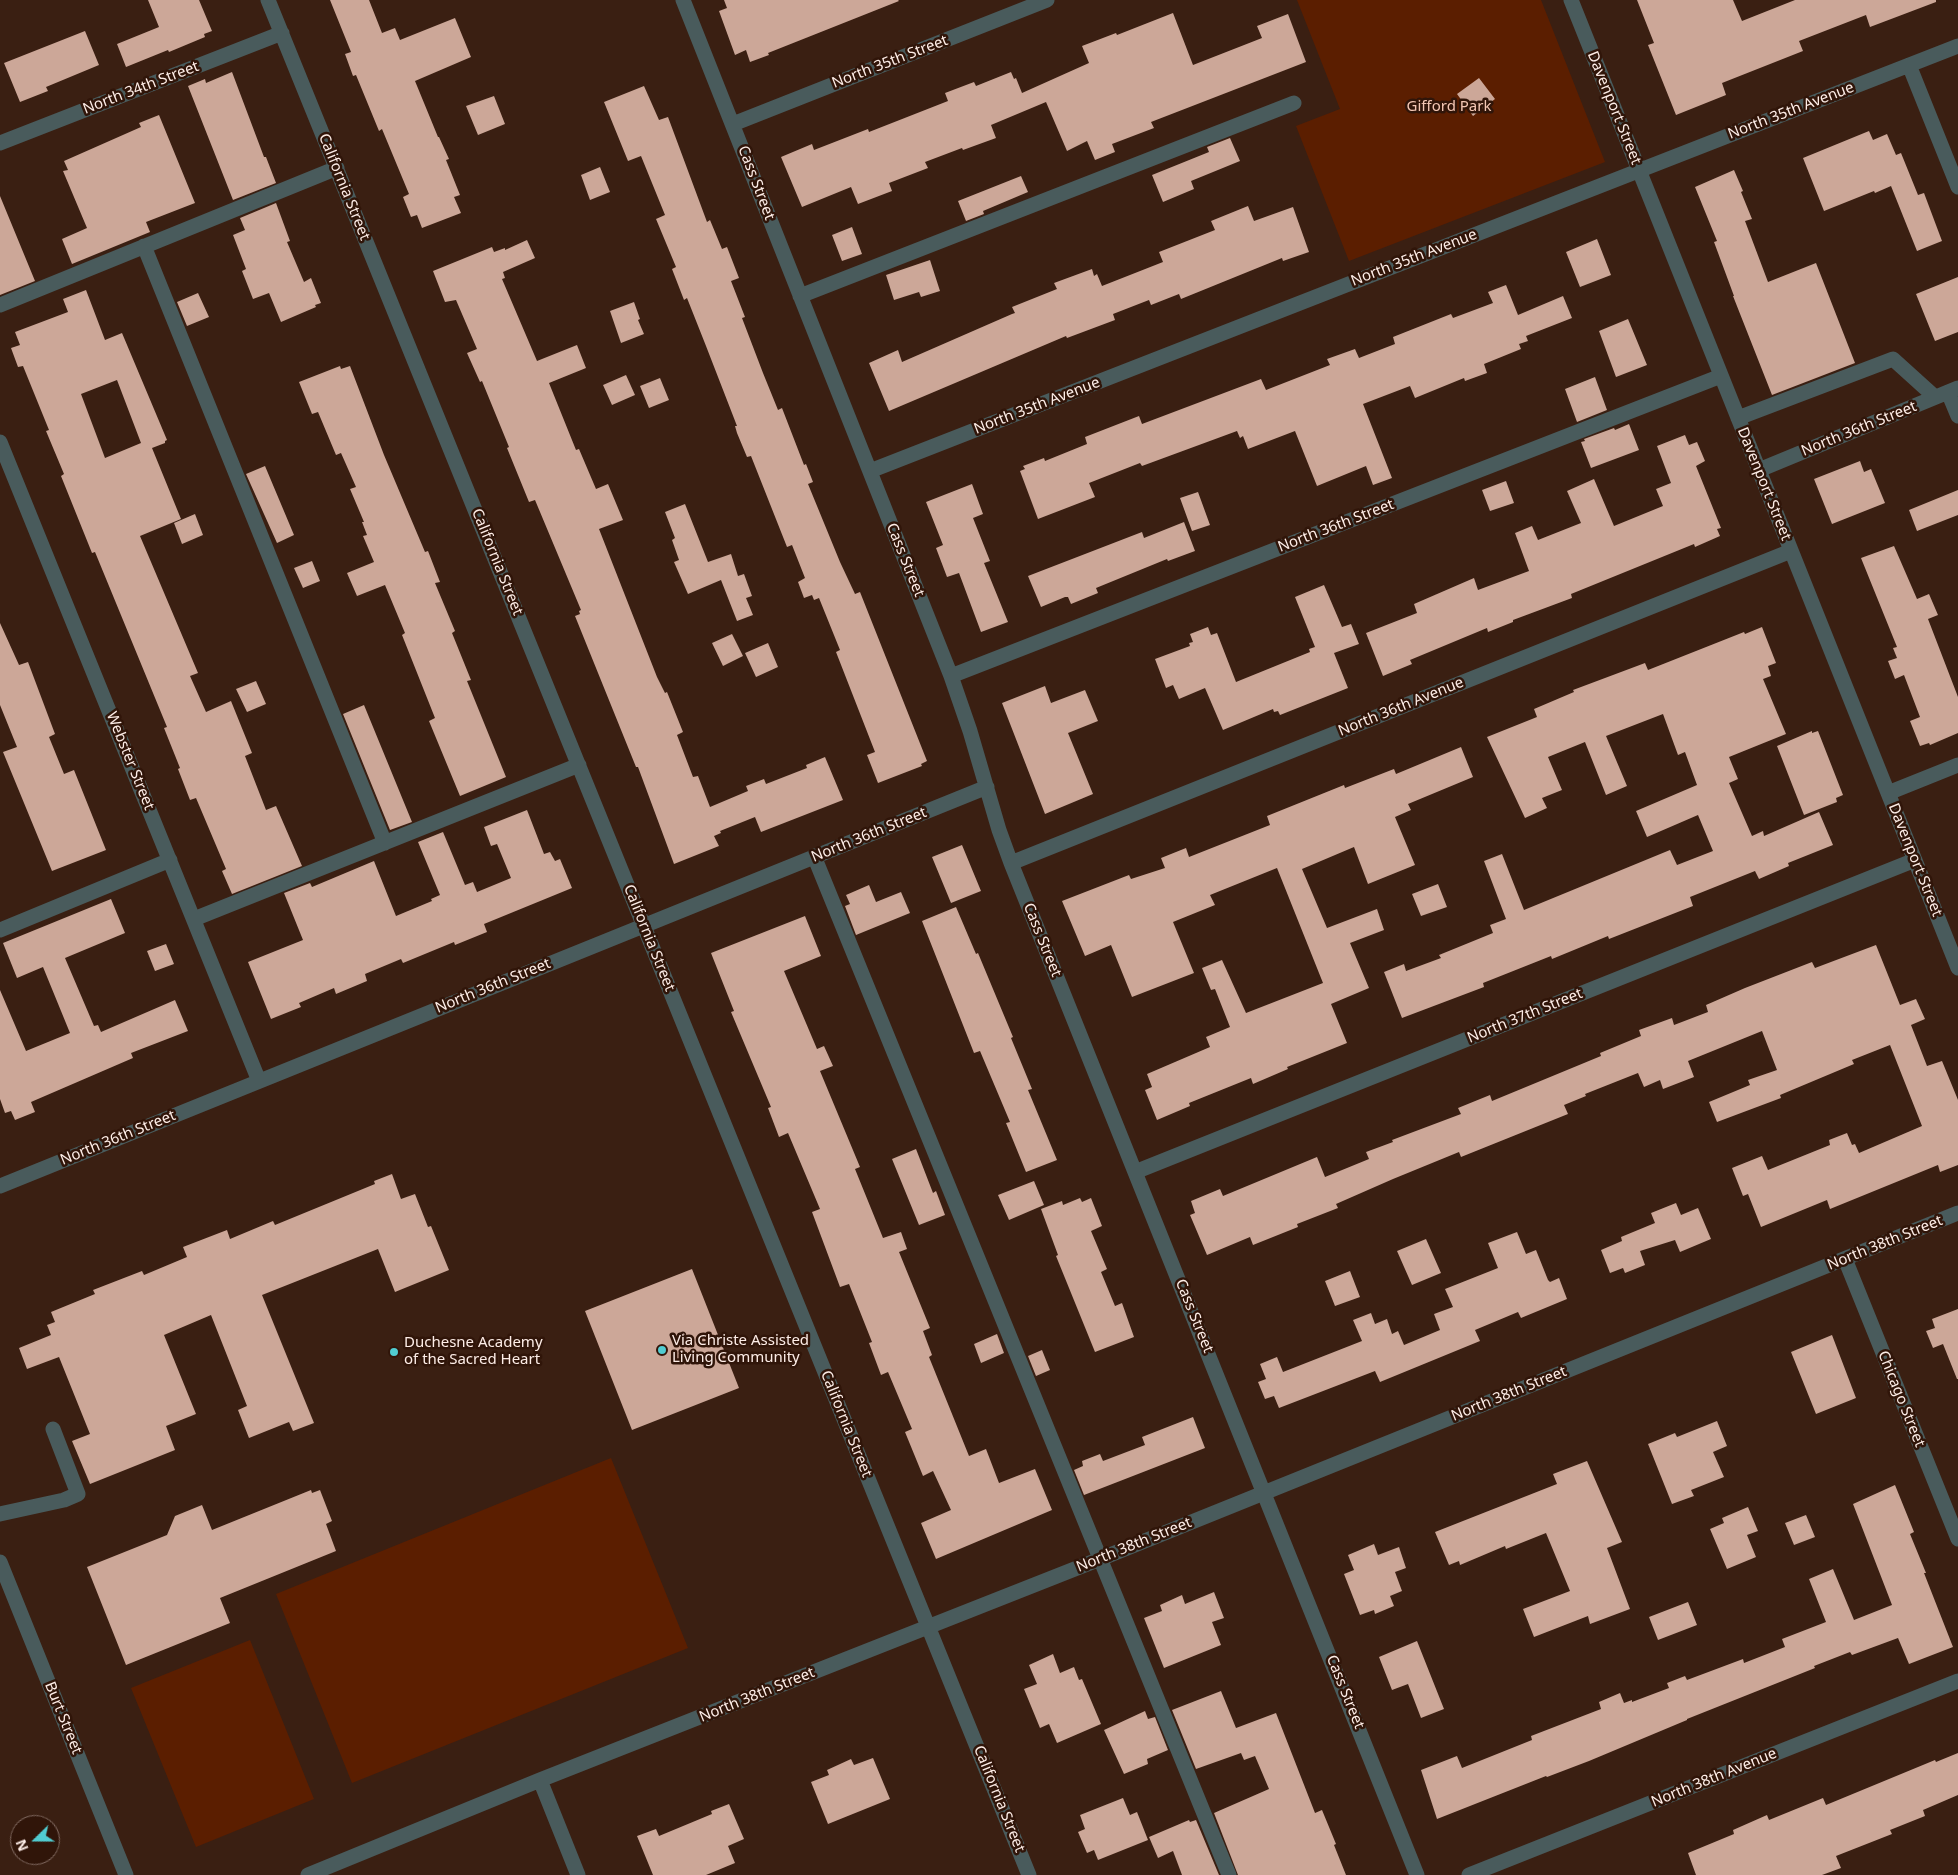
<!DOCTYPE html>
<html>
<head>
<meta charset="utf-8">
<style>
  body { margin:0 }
  #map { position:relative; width:1958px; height:1875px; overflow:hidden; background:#3a1f12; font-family:"Noto Sans",sans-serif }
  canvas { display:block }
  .north { position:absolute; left:10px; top:1815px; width:50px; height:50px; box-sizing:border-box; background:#301509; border:1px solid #826b62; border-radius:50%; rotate:248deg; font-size:14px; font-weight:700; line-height:20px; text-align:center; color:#fdede7 }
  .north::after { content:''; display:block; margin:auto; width:18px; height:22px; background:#51ccd1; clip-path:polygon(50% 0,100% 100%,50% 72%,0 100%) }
</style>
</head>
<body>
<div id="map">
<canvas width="1958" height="1875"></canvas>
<div class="north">N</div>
</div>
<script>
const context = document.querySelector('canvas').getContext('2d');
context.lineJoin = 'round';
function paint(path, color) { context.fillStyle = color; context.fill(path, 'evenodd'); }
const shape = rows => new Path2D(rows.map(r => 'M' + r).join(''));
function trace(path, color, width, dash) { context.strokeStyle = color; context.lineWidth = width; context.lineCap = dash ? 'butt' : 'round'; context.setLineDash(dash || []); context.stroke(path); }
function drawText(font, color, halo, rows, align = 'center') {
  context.font = font + ' "Noto Sans",sans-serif'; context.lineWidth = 5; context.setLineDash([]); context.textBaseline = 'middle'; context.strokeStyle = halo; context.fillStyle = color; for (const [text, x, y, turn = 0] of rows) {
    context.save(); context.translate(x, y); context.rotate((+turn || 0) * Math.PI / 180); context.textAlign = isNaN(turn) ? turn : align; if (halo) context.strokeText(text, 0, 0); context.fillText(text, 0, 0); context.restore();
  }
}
paint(shape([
  [1297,0,1541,0,1605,162,1349,261,1296,126,1340,109],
  [611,1458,688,1648,352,1783,276,1594],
  [250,1640,314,1799,196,1847,131,1688]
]), '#5b1e00');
paint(shape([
  [148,0,199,0,212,31,204,34,205,37,169,52,168,50,126,67,117,44,159,27],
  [330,0,369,0,382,33,395,28,400,40,455,18,471,57,415,81,438,137,439,137,449,159,446,160,460,195,454,197,461,213,422,228,417,215,411,217,403,197,409,194,382,129,379,131,356,75,353,76,345,54,351,52],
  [724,0,898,0,899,1,768,53,769,55,750,62,746,50,735,55,719,11,727,8],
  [1637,0,1733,0,1742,21,1795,0,1936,0,1936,2,1870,27,1866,15,1799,41,1803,51,1722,83,1726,95,1676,115,1648,45,1654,43],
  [1173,13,1193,65,1262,38,1257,26,1288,14,1306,62,1151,122,1154,128,1112,144,1115,152,1095,160,1087,141,1067,151,1046,102,991,125,996,138,963,150,962,148,925,162,928,168,889,183,892,191,858,204,851,187,802,207,781,157,812,144,814,150,868,129,869,132,948,101,945,93,974,82,976,86,1011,72,1014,79,1016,78,1022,93,1089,63,1082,46,1116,33,1117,35],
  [85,31,99,65,46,87,48,91,20,102,4,63],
  [232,72,264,157,266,157,276,183,233,200,188,86,205,79,206,83],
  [1479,78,1495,99,1473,116,1457,94],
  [644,86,659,120,668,117,707,222,710,220,722,249,727,247,739,278,731,281,745,317,742,318,763,373,778,410,782,408,804,465,806,464,813,482,808,484,840,562,855,594,860,592,927,761,921,764,922,766,878,783,867,755,875,752,836,652,840,650,819,598,814,600,812,595,804,598,798,582,805,578,792,545,787,547,751,456,747,457,737,433,735,426,737,426,706,346,687,298,684,300,672,269,676,267,656,219,665,215,641,156,628,161,604,102],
  [494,96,505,124,478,135,466,106],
  [159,115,195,203,146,222,150,232,72,264,62,239,87,228,63,171,68,170,64,161,141,127,139,123],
  [1869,131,1873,140,1887,134,1896,155,1901,153,1918,195,1924,193,1942,241,1917,251,1891,186,1875,193,1874,191,1824,211,1803,158],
  [1230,138,1240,161,1191,181,1194,189,1163,202,1152,175,1209,152,1207,147],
  [600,167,610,192,590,200,581,175],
  [1734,170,1743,191,1741,192,1752,219,1745,221,1768,282,1816,263,1855,363,1772,395,1733,296,1734,296,1714,242,1717,241,1695,187],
  [1021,176,1028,192,983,211,984,214,966,221,958,201],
  [0,196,35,281,0,295],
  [276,203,290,241,287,242,304,282,311,278,321,303,315,305,316,307,281,322,269,293,253,299,242,271,246,269,233,235,245,230,240,218],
  [1248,206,1254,221,1293,207,1309,252,1283,261,1282,258,1181,299,1179,294,1151,305,1149,300,1113,314,1115,320,1067,338,1066,336,889,411,869,363,898,350,902,362,1012,314,1015,313,1012,307,1057,289,1054,283,1092,269,1094,276,1097,274,1102,286,1163,262,1159,252,1215,230,1211,221],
  [852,227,862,254,842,261,832,235],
  [1597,239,1611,275,1580,287,1566,252],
  [527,240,535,258,503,272,505,278,502,279,537,361,577,345,586,368,549,383,576,450,579,449,596,489,608,484,623,520,599,529,657,677,665,693,667,692,683,732,677,735,693,777,698,776,710,807,748,791,746,786,764,779,766,784,807,768,806,765,825,757,843,800,761,832,755,817,720,831,721,833,714,836,719,846,674,864,638,767,636,767,575,616,580,614,579,611,581,610,535,500,529,502,507,448,509,447,482,381,480,382,467,353,477,349,456,300,445,302,433,271,492,247,494,252,505,248,505,250],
  [930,260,940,291,921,297,919,292,894,300,886,275],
  [1958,277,1958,332,1935,341,1916,294],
  [1506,285,1518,315,1563,296,1572,318,1526,336,1528,341,1519,344,1521,349,1484,364,1487,373,1465,381,1464,378,1415,398,1410,386,1363,404,1392,478,1373,485,1366,466,1317,486,1295,431,1248,449,1243,436,1240,438,1237,431,1142,466,1140,463,1089,483,1095,497,1038,519,1020,471,1025,469,1023,466,1044,458,1045,461,1087,444,1085,437,1139,416,1142,424,1261,379,1266,390,1330,365,1327,359,1355,349,1359,358,1395,344,1393,337,1451,314,1453,318,1493,303,1488,292],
  [86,290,105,340,122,333,167,440,165,441,165,443,152,448,181,519,140,536,198,673,190,676,206,712,231,701,252,753,245,756,266,810,276,806,302,866,232,894,222,871,226,869,196,798,190,800,178,769,180,768,164,728,167,727,95,552,92,553,61,476,64,474,46,431,49,430,23,366,18,367,11,348,20,345,15,332,68,312,63,299],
  [117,380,141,443,105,458,81,394],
  [198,293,209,317,187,326,177,302],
  [634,302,640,319,638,320,644,334,621,343,610,311],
  [1628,319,1647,365,1616,377,1599,331],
  [340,366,341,369,350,366,384,455,425,552,428,551,440,582,435,583,455,631,452,633,471,680,467,681,506,777,460,796,429,721,435,718,402,635,405,633,385,585,357,596,347,573,374,562,363,536,367,535,362,522,364,522,350,489,356,487,341,453,336,455,318,412,312,414,299,382],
  [626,375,635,395,612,405,603,385],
  [1595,377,1607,410,1577,422,1565,389],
  [660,378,669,400,649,408,640,386],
  [1629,424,1639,450,1591,468,1581,442,1585,441,1584,439,1614,428,1615,430],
  [1685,435,1689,445,1697,442,1705,461,1696,466,1721,528,1717,529,1720,536,1695,547,1694,544,1571,594,1572,598,1513,620,1513,622,1488,632,1487,628,1410,660,1412,664,1383,676,1366,633,1417,613,1414,604,1474,578,1478,590,1529,571,1515,533,1532,526,1538,540,1581,523,1567,491,1594,479,1614,526,1663,506,1656,489,1671,483,1657,446],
  [1860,461,1864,472,1871,469,1885,503,1832,524,1814,479],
  [265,466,294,535,277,543,246,474],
  [1506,481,1514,503,1490,511,1482,490],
  [972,484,983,514,973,518,990,561,984,563,1008,622,981,632,959,573,947,577,936,548,943,545,926,502],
  [1958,490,1958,515,1917,531,1909,510],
  [1198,492,1210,525,1192,531,1180,498],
  [685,504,708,562,731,554,738,576,744,574,752,596,746,598,753,615,737,621,721,580,688,594,674,562,679,560,672,540,675,538,665,512],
  [195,514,203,535,182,544,174,523],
  [1184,522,1195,551,1168,561,1167,559,1096,588,1098,593,1071,604,1068,597,1065,597,1041,607,1028,576,1142,532,1144,538],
  [1894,546,1917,599,1929,594,1938,615,1928,619,1958,697,1958,733,1930,745,1929,743,1920,746,1910,721,1920,717,1904,675,1895,679,1888,661,1897,658,1893,648,1897,647,1861,558],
  [312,561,320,581,303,588,294,568],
  [1324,585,1342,627,1351,624,1359,644,1334,653,1348,688,1280,715,1278,711,1274,712,1273,709,1223,730,1205,688,1179,699,1173,685,1166,688,1155,659,1190,646,1189,643,1193,642,1190,634,1208,627,1211,635,1217,633,1236,682,1310,652,1309,649,1315,647,1295,597],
  [0,623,19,665,28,662,55,734,49,737,64,774,74,770,106,850,52,871,3,752,17,747,0,705],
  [1762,627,1776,663,1768,666,1771,676,1763,679,1786,734,1729,757,1738,779,1729,783,1752,836,1763,831,1764,836,1819,812,1833,845,1788,863,1789,866,1759,879,1755,871,1690,897,1693,906,1609,939,1608,936,1552,959,1551,956,1483,983,1484,987,1402,1018,1384,972,1404,964,1406,971,1441,958,1439,955,1493,933,1490,925,1506,919,1484,861,1502,854,1524,910,1670,850,1677,865,1713,851,1698,815,1647,837,1636,811,1697,785,1685,752,1678,755,1663,714,1606,736,1627,786,1606,795,1585,742,1548,757,1562,790,1542,798,1547,808,1525,818,1487,737,1537,717,1534,709,1574,692,1573,690,1645,663,1648,670,1744,632,1745,634],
  [732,634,743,656,723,666,712,643],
  [768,643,778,667,756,677,745,653],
  [256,681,266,704,247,712,236,689],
  [1045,686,1051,703,1085,690,1098,721,1068,733,1093,794,1045,814,1002,703],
  [364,705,412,822,390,830,343,714],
  [1812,731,1812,733,1818,731,1843,795,1836,798,1837,802,1804,815,1777,746],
  [1461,747,1473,777,1408,804,1411,810,1395,817,1415,865,1368,884,1354,847,1302,869,1327,928,1377,909,1384,930,1350,943,1369,988,1331,1004,1347,1043,1287,1067,1288,1069,1253,1084,1251,1078,1189,1103,1190,1106,1157,1120,1145,1090,1152,1087,1147,1074,1210,1047,1206,1037,1230,1027,1215,989,1211,990,1202,968,1222,960,1246,1013,1323,983,1277,868,1210,895,1215,905,1173,922,1194,973,1132,997,1111,945,1085,956,1062,901,1129,875,1131,879,1165,868,1161,858,1186,848,1189,857,1270,825,1267,816,1344,785,1345,788,1394,769,1396,774],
  [527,810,544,854,550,852,555,861,560,859,572,888,484,924,487,932,455,945,454,942,403,963,401,959,365,974,367,981,336,994,334,988,299,1003,301,1007,271,1019,248,962,303,940,284,893,310,883,312,887,374,861,396,916,432,901,431,899,440,895,418,842,443,832,465,885,473,882,477,892,511,878,497,844,491,846,484,827],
  [962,845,981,891,951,903,932,857],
  [1438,884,1447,907,1421,916,1412,894],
  [869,885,876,902,901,892,910,913,856,935,845,906,850,904,846,895],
  [111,899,125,933,65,958,94,1026,98,1025,101,1032,175,1000,188,1031,131,1053,133,1058,31,1102,35,1112,15,1120,11,1111,5,1113,0,1099,0,990,26,1051,70,1033,43,967,17,978,3,943],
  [956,907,976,954,978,953,1013,1037,1011,1038,1032,1089,1028,1090,1057,1160,1026,1172,1006,1123,1010,1122,980,1051,974,1053,922,921],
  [805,916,821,956,784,971,817,1049,824,1046,833,1066,820,1071,860,1167,855,1169,883,1238,901,1232,907,1249,899,1252,930,1328,923,1331,932,1355,929,1357,969,1456,986,1449,999,1483,1035,1469,1052,1510,936,1559,921,1523,951,1510,933,1471,923,1476,905,1432,912,1429,888,1372,881,1375,869,1343,872,1342,849,1284,840,1287,812,1212,820,1209,788,1133,779,1137,768,1108,771,1107,731,1012,734,1011,711,953],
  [166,944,174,964,155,971,147,951],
  [1876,945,1900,1005,1916,999,1925,1019,1911,1025,1927,1066,1942,1061,1958,1100,1958,1165,1940,1172,1938,1165,1830,1209,1827,1200,1761,1227,1748,1194,1743,1196,1732,1168,1762,1156,1768,1170,1830,1145,1829,1140,1847,1133,1852,1145,1855,1144,1859,1153,1922,1126,1890,1045,1852,1060,1854,1064,1780,1095,1781,1098,1717,1122,1709,1102,1750,1085,1748,1080,1777,1070,1762,1031,1688,1061,1694,1077,1663,1089,1660,1080,1644,1087,1638,1073,1585,1094,1586,1096,1564,1105,1568,1114,1461,1157,1459,1152,1393,1179,1336,1204,1338,1208,1297,1224,1298,1227,1253,1245,1250,1237,1207,1255,1190,1215,1195,1213,1191,1201,1220,1189,1223,1196,1317,1157,1325,1177,1369,1159,1366,1152,1393,1142,1392,1140,1461,1114,1458,1108,1490,1095,1492,1101,1601,1056,1600,1053,1641,1036,1639,1030,1672,1018,1674,1025,1708,1012,1706,1005,1745,988,1812,962,1815,968],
  [916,1149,933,1193,936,1191,945,1215,919,1225,892,1159],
  [392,1174,401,1199,415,1194,428,1227,431,1226,449,1270,395,1292,378,1249,262,1295,314,1423,293,1431,289,1422,249,1438,238,1410,247,1406,211,1315,164,1335,196,1414,166,1426,175,1450,90,1484,72,1441,90,1434,59,1357,27,1369,19,1348,51,1335,47,1325,55,1322,51,1312,95,1294,93,1290,142,1271,144,1275,187,1257,183,1247,227,1230,230,1239,273,1221,275,1225,375,1184,374,1181],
  [1034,1181,1044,1205,1009,1220,998,1195],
  [1080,1198,1082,1202,1091,1198,1102,1226,1091,1231,1107,1269,1101,1272,1115,1306,1122,1303,1134,1337,1095,1352,1056,1256,1058,1255,1041,1209,1062,1201,1063,1205],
  [1676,1203,1681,1215,1698,1208,1711,1239,1680,1252,1675,1240,1640,1251,1645,1265,1625,1273,1623,1268,1610,1273,1601,1250,1622,1241,1621,1237,1655,1223,1651,1213],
  [1517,1232,1526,1254,1536,1250,1548,1280,1550,1282,1559,1278,1567,1299,1521,1318,1518,1312,1475,1330,1480,1341,1380,1382,1375,1371,1279,1408,1274,1396,1265,1399,1258,1382,1266,1379,1260,1364,1277,1357,1283,1372,1362,1341,1353,1320,1371,1313,1375,1324,1387,1319,1392,1334,1398,1331,1404,1345,1440,1330,1434,1314,1453,1307,1445,1289,1498,1268,1488,1243],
  [1426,1239,1441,1273,1412,1285,1397,1251],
  [692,1269,739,1388,632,1430,585,1311],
  [1350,1271,1360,1297,1335,1306,1325,1281],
  [1958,1309,1958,1379,1957,1379,1943,1344,1933,1348,1926,1331,1935,1328,1932,1319],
  [997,1334,1004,1353,981,1363,974,1344],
  [1832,1335,1856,1398,1816,1414,1791,1352],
  [1042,1350,1050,1370,1036,1376,1028,1356],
  [1193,1417,1205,1448,1084,1495,1074,1470,1083,1466,1082,1461,1100,1454,1103,1461,1145,1445,1142,1437],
  [1717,1421,1727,1446,1713,1452,1724,1477,1691,1490,1694,1496,1672,1504,1648,1444,1675,1433,1677,1437],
  [1587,1461,1622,1542,1607,1548,1630,1609,1590,1624,1588,1616,1534,1637,1523,1609,1570,1591,1546,1533,1506,1549,1505,1546,1460,1565,1459,1561,1449,1565,1435,1532,1557,1484,1553,1474],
  [1895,1485,1914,1532,1910,1534,1926,1573,1924,1573,1953,1647,1909,1664,1898,1638,1852,1655,1850,1652,1814,1666,1815,1668,1800,1674,1687,1719,1687,1720,1589,1761,1547,1777,1546,1776,1437,1819,1421,1770,1457,1756,1462,1768,1532,1740,1531,1736,1601,1709,1599,1702,1620,1693,1624,1703,1632,1700,1632,1702,1669,1688,1667,1683,1685,1676,1687,1680,1743,1659,1744,1663,1785,1647,1782,1639,1826,1622,1809,1579,1833,1569,1854,1620,1892,1605,1853,1504],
  [311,1490,312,1493,320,1490,332,1521,326,1524,336,1551,220,1598,230,1623,126,1665,87,1567,167,1535,175,1516,202,1505,212,1530],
  [1748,1507,1758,1531,1747,1535,1756,1557,1727,1569,1710,1529,1724,1523,1722,1518],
  [1806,1515,1815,1537,1794,1545,1785,1523],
  [1374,1544,1378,1555,1399,1547,1406,1568,1395,1572,1402,1591,1390,1596,1394,1606,1375,1614,1374,1610,1360,1615,1344,1574,1354,1570,1348,1555],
  [1214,1592,1224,1618,1212,1622,1221,1645,1164,1668,1144,1618,1162,1611,1160,1605,1182,1595,1185,1604],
  [1688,1602,1697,1625,1658,1640,1649,1617],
  [1417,1641,1444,1709,1421,1718,1408,1684,1392,1690,1379,1657],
  [1053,1654,1060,1673,1074,1667,1079,1680,1082,1679,1101,1724,1057,1743,1049,1724,1040,1728,1024,1689,1037,1684,1029,1665],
  [1221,1691,1236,1728,1276,1713,1315,1813,1322,1810,1336,1844,1334,1845,1346,1875,1238,1875,1214,1813,1269,1789,1255,1756,1244,1760,1241,1753,1196,1769,1172,1710],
  [1145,1711,1148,1719,1155,1717,1168,1750,1147,1759,1148,1764,1124,1774,1104,1730],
  [1958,1753,1958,1795,1923,1810,1925,1816,1890,1830,1892,1834,1836,1856,1841,1868,1822,1875,1696,1875,1688,1853,1734,1834,1733,1830,1767,1815,1769,1820,1823,1798,1826,1805,1935,1760,1936,1762],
  [873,1758,890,1799,828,1824,811,1782,829,1775,827,1770,851,1759,854,1765],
  [1123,1798,1130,1815,1137,1812,1148,1840,1098,1860,1094,1850,1087,1853,1078,1832,1085,1829,1080,1815],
  [729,1804,744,1839,728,1846,735,1863,706,1875,653,1875,637,1836,656,1829,659,1836,712,1814,711,1811],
  [1189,1820,1190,1822,1196,1820,1219,1875,1182,1875,1173,1851,1158,1858,1149,1837]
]), '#cca798');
trace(shape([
  [268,0,1029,1875],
  [683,0,951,676,970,731,999,830,1011,863,1417,1875],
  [1571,0,1958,968],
  [1909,65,1958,187],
  [733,124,1047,0],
  [0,143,282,33],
  [144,246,385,843],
  [800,296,1294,103],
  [0,305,337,168],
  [1948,392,1958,416],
  [1738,418,1893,359,1935,397],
  [0,442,259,1081],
  [1759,470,1958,388],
  [870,471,1958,46],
  [951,676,1721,376],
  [1888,793,1958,765],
  [814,856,1229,1875],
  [1011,863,1791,551],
  [194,919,579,765],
  [0,930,170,860],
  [1135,1172,1915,860],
  [0,1186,987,787],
  [1845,1259,1958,1539],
  [0,1514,64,1500,78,1494,53,1429],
  [0,1562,126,1875],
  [540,1780,578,1875],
  [308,1875,540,1780,1100,1559,1958,1213],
  [1469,1875,1958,1681]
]), '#495b5c', 15);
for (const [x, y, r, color] of [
  [662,1350,5,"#51ccd1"],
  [394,1352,5,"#51ccd1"]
]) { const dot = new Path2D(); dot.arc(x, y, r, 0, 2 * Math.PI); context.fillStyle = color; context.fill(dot); trace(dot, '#301509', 2); }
drawText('15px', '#fdede7', '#301509', [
  ["North 35th Street",890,62,-21],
  ["North 34th Street",141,88,-21],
  ["Davenport Street",1614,108,68],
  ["North 35th Avenue",1791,111,-21],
  ["Cass Street",756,183,69],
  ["California Street",344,187,68],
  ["North 35th Avenue",1414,258,-21],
  ["North 35th Avenue",1037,406,-21],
  ["North 36th Street",1859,429,-22],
  ["Davenport Street",1764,484,68],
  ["North 36th Street",1336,526,-21],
  ["Cass Street",905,560,68],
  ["California Street",497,562,68],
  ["North 36th Avenue",1401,707,-22],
  ["Webster Street",130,761,68],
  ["North 36th Street",869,835,-22],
  ["Davenport Street",1915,860,68],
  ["California Street",649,938,68],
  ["Cass Street",1042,940,68],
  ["North 36th Street",493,986,-22],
  ["North 37th Street",1525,1016,-22],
  ["North 36th Street",118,1138,-22],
  ["North 38th Street",1885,1243,-22],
  ["Cass Street",1194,1316,68],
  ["North 38th Street",1509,1394,-22],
  ["Chicago Street",1901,1399,68],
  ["California Street",846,1424,68],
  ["North 38th Street",1134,1545,-22],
  ["Cass Street",1345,1692,68],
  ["North 38th Street",757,1695,-22],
  ["Burt Street",63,1718,68],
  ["North 38th Avenue",1714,1778,-22],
  ["California Street",999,1799,68]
]);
drawText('15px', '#f4c7b4', '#301509', [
  ["Gifford Park",1449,107]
]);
drawText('15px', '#fdede7', '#301509', [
  ["Via Christe Assisted",672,1341],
  ["Living Community",672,1358],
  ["Duchesne Academy",404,1343],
  ["of the Sacred Heart",404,1360]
], 'left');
</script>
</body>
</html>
